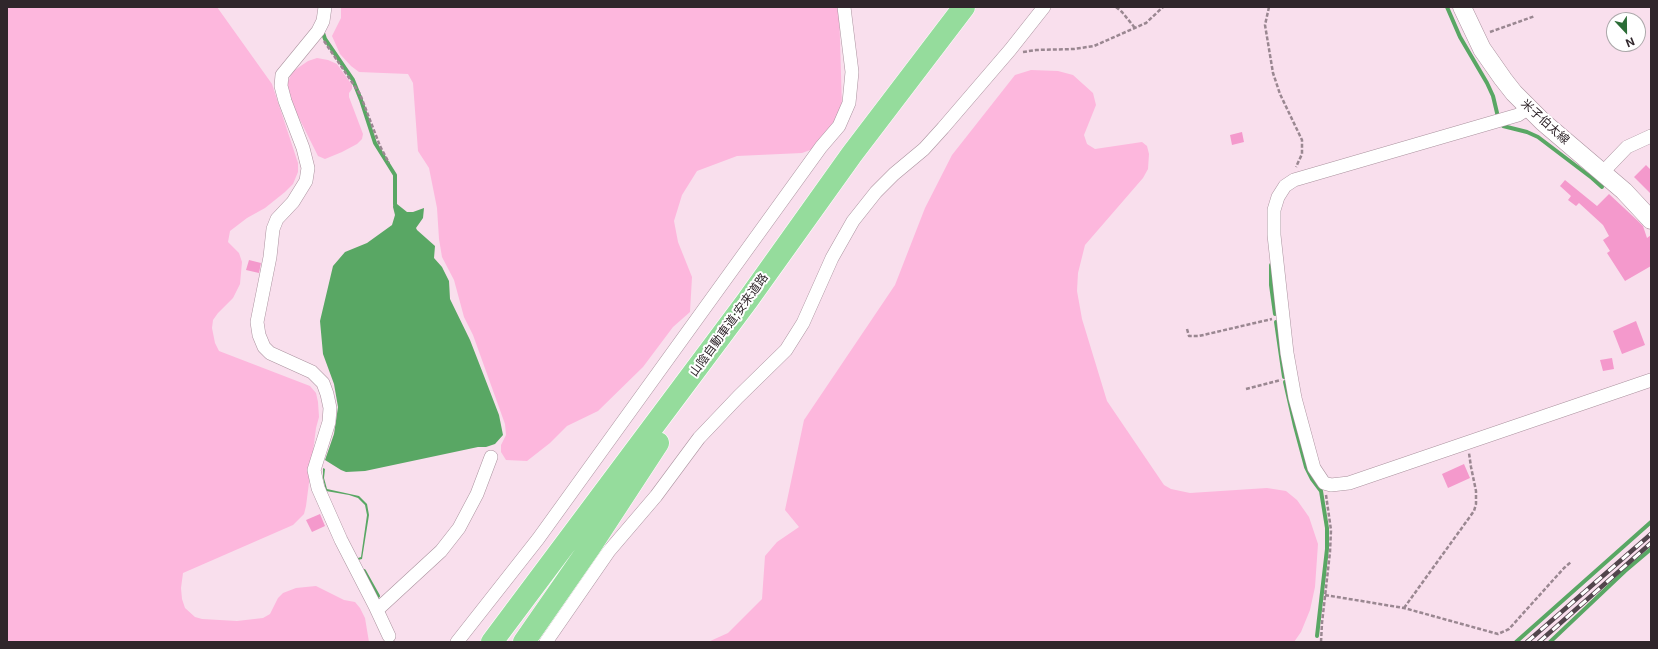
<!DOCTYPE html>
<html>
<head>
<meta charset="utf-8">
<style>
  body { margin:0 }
  #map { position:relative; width:1658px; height:649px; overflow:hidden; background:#f9dfed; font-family:Inter,sans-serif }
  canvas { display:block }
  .frame { position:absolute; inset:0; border:8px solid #30262b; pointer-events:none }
  .north { position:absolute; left:1606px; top:12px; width:40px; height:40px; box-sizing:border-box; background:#fff; border:1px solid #aca8aa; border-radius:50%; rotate:158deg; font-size:11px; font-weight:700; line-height:16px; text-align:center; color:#30262b }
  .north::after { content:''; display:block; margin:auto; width:14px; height:18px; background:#2b6c36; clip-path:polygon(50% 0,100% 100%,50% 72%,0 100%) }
</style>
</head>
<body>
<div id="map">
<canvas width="1658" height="649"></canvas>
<div class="frame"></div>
<div class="north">N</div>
</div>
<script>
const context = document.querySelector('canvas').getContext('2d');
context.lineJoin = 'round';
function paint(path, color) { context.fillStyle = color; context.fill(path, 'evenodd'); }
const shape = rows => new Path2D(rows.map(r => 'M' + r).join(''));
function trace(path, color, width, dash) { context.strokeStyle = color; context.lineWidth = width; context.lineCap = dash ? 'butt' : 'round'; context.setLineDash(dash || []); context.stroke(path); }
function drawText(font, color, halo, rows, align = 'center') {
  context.font = font + ' Inter,"Noto Sans JP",sans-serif'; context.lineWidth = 4; context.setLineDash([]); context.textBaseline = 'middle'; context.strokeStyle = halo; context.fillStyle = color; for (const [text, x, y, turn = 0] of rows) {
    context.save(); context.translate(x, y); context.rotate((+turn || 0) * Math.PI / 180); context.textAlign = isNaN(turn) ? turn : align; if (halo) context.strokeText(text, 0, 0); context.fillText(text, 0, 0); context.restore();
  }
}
paint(shape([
  [7,7,217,7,272,84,298,163,298,172,293,184,285,192,265,208,247,218,230,231,228,242,239,253,242,262,240,284,233,298,218,313,213,320,212,328,215,343,219,351,310,386,316,393,318,402,319,417,316,428,306,506,304,514,293,525,183,573,181,588,182,599,185,608,195,617,202,619,237,621,263,618,270,614,278,598,283,593,296,588,316,586,344,600,355,602,360,608,365,618,369,642,7,642],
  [341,7,839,7,842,107,833,126,813,149,802,153,737,156,697,171,682,195,674,221,678,242,692,277,690,312,673,327,643,367,598,411,567,426,550,443,527,461,506,460,501,452,501,445,506,435,505,424,473,335,464,317,454,280,442,257,439,239,437,208,429,168,418,151,413,83,408,74,359,72,351,66,340,54,332,36,341,18],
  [317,58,328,60,337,64,352,85,352,89,349,93,349,97,363,134,362,139,357,144,342,152,325,159,318,156,296,112,286,87,292,72,308,61],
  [1031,70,1058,71,1073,75,1093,93,1096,105,1084,135,1087,144,1095,149,1142,142,1147,146,1149,154,1148,169,1143,178,1085,245,1078,273,1077,291,1082,319,1107,401,1164,485,1171,489,1190,493,1267,488,1286,491,1297,500,1309,517,1318,544,1315,587,1310,610,1301,632,1294,642,708,642,728,633,762,599,765,556,777,542,799,527,785,510,804,420,895,285,925,208,952,155,1015,75]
]), '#fdb7dd');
paint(shape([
  [394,199,397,204,407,212,413,212,424,208,423,218,416,228,417,230,435,246,434,258,442,267,449,281,450,299,470,340,484,376,499,415,503,435,495,444,486,447,478,447,365,471,346,472,341,470,325,460,334,434,338,407,334,384,323,354,320,321,333,266,345,252,367,243,392,225,395,215,393,207],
  [323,468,325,469,324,478,327,489,359,496,367,504,369,515,362,559,358,560,358,558,361,557,367,515,365,505,358,498,349,495,326,491,323,478]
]), '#59a764');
trace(shape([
  [1447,7,1460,37,1487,83,1493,96,1498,117],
  [323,33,325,39,353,80,361,100,375,143,395,175,395,204],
  [1503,126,1527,132,1538,137,1592,178,1602,187],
  [1271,265,1271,285,1275,314],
  [1276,322,1284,377],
  [1285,382,1295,426,1306,467,1312,479,1321,491,1327,528,1327,549,1317,636],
  [364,571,378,596],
  [1516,642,1651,522],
  [1550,642,1625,571,1651,549]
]), '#59a764', 4);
paint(shape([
  [1242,132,1244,142,1232,145,1230,135],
  [1646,165,1651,170,1651,194,1634,177],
  [1565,180,1597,206,1609,194,1638,221,1643,226,1647,238,1651,235,1651,266,1625,281,1607,253,1610,251,1603,240,1609,236,1603,225,1579,203,1576,206,1568,200,1571,196,1560,186],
  [249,260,261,263,259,273,246,270],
  [1636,321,1645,345,1622,354,1613,331],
  [1612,358,1614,369,1603,371,1600,360],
  [1464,464,1470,478,1448,488,1442,474],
  [320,514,325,526,312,532,306,520]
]), '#f499cc');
const street = shape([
  [325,7,323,21,318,31,282,75,281,86,285,101,303,148,308,168,306,181,293,202,277,219,273,229,270,257,257,322,259,335,264,347,270,353,312,372,323,383,327,394,330,408,329,422,314,470,318,488,341,540,375,606,389,636],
  [1529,108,1518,115,1294,180,1285,186,1278,197,1274,210,1274,235,1287,353,1295,398,1314,468,1324,483,1331,485,1349,483,1651,380],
  [1603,172,1627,147,1651,136],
  [377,610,441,551,459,528,477,494,491,457],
  [457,642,538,539,821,147,839,126,849,103,852,72,844,7],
  [546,642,609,551,656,496,699,438,738,397,786,350,803,323,832,258,853,221,876,192,894,174,924,149,943,128,1010,50,1044,7]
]);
const secondary = shape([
  [1462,7,1482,49,1503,79,1514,93,1543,122,1624,191,1651,220]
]);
const highway = shape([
  [492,642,747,301,852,154,964,7],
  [524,642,590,547,658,443]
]);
trace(street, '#aa929e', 14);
trace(secondary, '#aa929e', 19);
trace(highway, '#fff', 23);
trace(shape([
  [1116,7,1122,12,1135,28],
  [1269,7,1265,25,1273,73,1280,94,1302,140,1302,154,1296,167],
  [1490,32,1535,16],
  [324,41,360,94,380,146,389,163],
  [1023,52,1036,50,1074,49,1094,46,1146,23,1163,7],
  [1187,329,1189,336,1199,336,1272,319],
  [1246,389,1281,380],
  [1325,595,1404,608,1498,634,1509,629,1564,568,1571,562],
  [1404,608,1474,511,1476,504,1476,491,1471,467,1469,453],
  [1321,642,1322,623,1330,552,1331,530,1326,495]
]), '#9a8791', 2.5, [4, 2]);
trace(street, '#fff', 13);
trace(secondary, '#fff', 18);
trace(highway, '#95dc9c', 22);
const rail = shape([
  [1527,642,1651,534],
  [1539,642,1651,543]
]);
trace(rail, '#52454c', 4.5);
trace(rail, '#fff', 3, [9]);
drawText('12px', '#30262b', '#fff', [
  ["米子伯太線",1545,122,42],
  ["山陰自動車道;安来道路",729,325,-54]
]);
</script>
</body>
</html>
